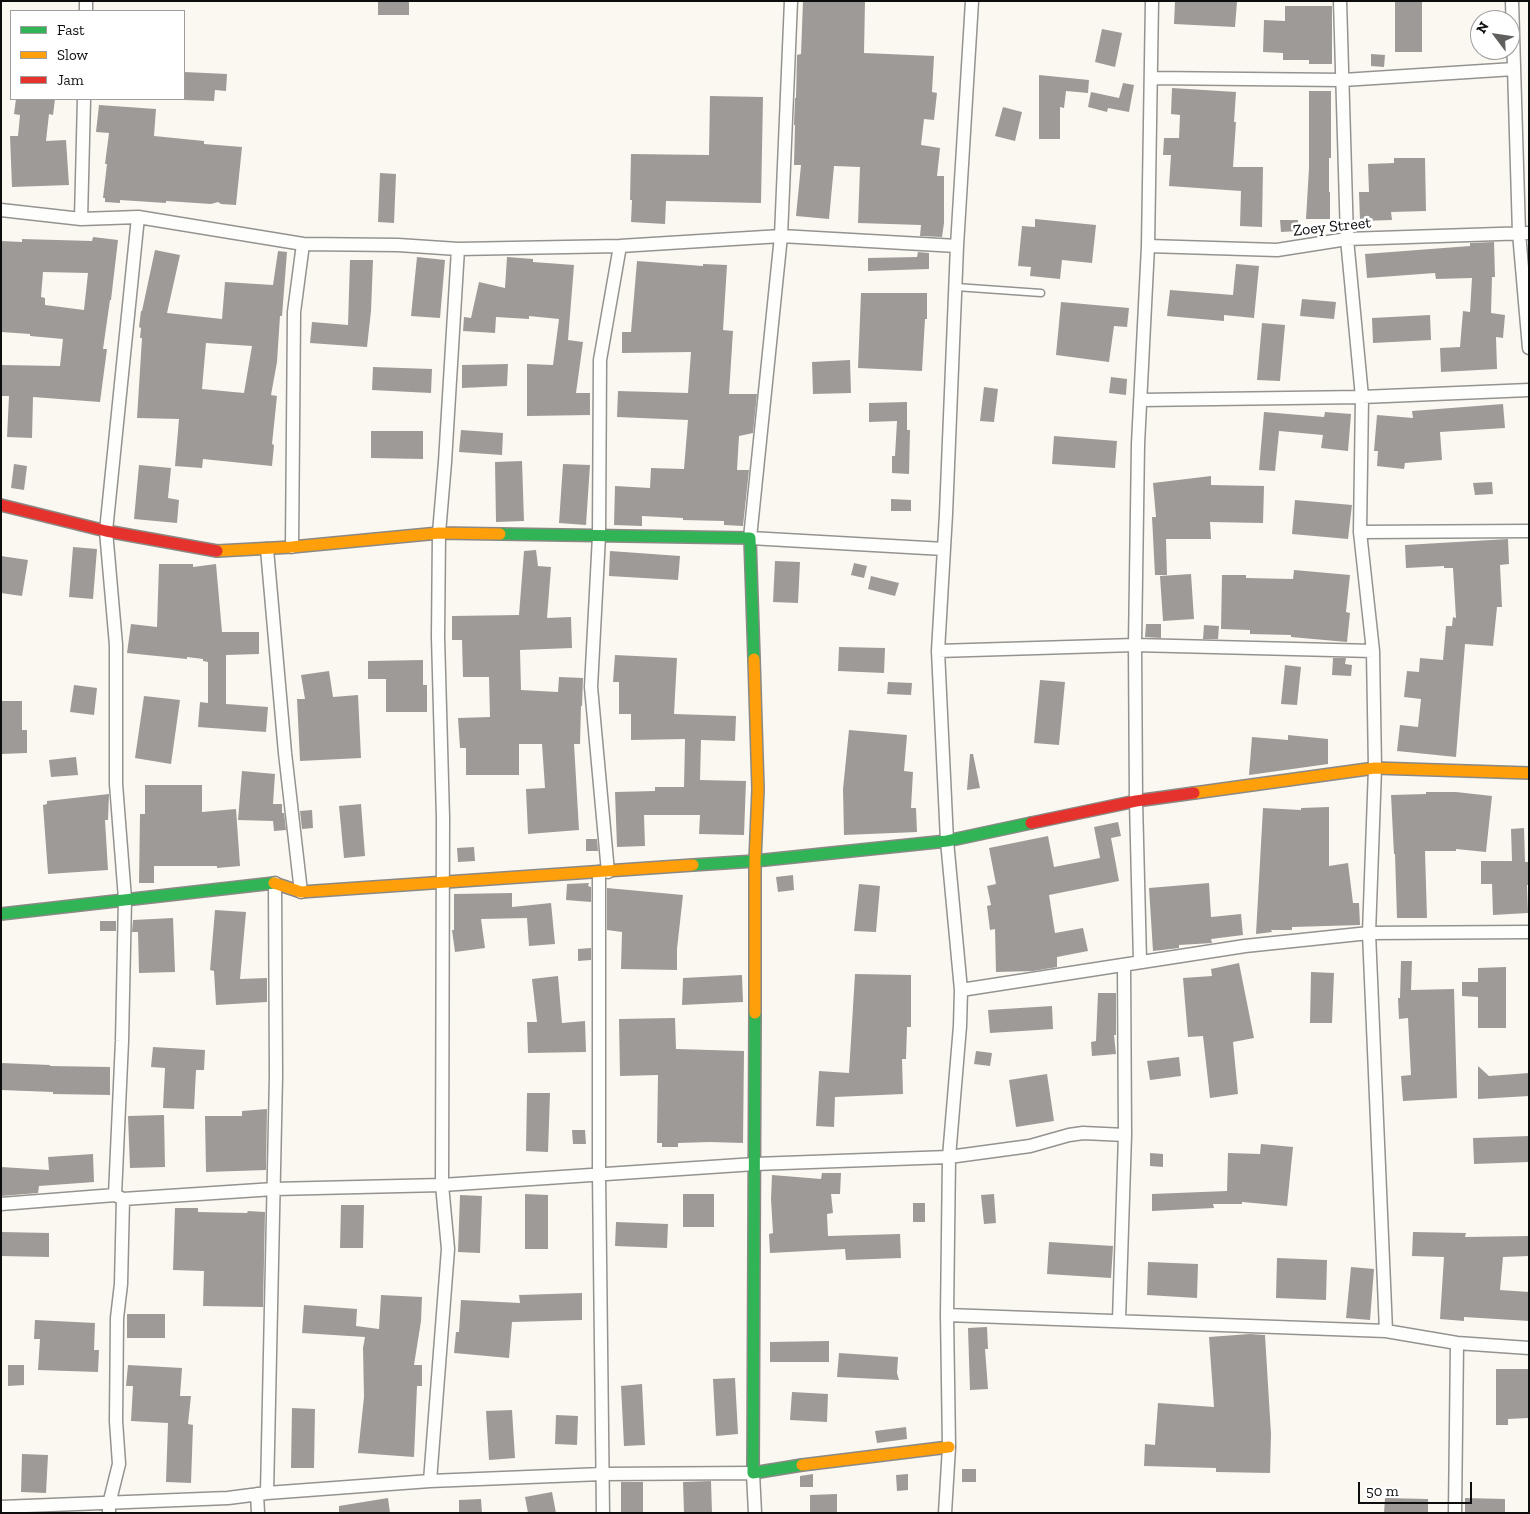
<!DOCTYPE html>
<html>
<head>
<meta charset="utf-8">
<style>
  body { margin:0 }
  #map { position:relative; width:1530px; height:1514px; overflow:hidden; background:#fbf8f1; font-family:"Zilla Slab",serif }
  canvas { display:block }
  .frame { position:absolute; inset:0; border:2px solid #0d0d0d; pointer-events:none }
  .legend { position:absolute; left:10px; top:10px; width:175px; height:90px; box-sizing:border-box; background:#fff; border:1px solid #9e9e9e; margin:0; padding:6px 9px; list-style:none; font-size:15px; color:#0d0d0d }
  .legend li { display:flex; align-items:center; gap:10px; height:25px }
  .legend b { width:25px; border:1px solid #9e9e9e }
  .north { position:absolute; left:1470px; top:10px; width:50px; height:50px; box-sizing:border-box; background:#fff; border:1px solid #9e9e9e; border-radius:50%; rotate:301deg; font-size:14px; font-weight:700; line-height:20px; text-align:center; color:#0d0d0d }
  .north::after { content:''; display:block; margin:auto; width:18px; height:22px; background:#605f5d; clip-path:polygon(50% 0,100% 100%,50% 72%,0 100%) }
  .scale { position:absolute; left:1358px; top:1482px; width:114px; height:22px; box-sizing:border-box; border:2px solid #0d0d0d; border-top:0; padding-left:6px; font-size:15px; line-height:18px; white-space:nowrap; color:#0d0d0d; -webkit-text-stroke:4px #fff; paint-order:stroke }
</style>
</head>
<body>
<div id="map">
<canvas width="1530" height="1514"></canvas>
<div class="frame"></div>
<ul class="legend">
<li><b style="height:6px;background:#30b455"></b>Fast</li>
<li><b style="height:6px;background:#ff9f0a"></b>Slow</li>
<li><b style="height:6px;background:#e5322d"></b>Jam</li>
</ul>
<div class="north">N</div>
<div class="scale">50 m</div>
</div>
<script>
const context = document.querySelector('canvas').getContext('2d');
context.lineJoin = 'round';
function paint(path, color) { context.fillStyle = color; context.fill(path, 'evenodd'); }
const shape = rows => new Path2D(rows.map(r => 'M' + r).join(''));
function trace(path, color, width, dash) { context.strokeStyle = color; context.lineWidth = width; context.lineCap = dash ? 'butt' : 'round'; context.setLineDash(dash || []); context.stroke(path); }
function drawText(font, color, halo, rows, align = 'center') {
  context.font = font + ' "Zilla Slab",serif'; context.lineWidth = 5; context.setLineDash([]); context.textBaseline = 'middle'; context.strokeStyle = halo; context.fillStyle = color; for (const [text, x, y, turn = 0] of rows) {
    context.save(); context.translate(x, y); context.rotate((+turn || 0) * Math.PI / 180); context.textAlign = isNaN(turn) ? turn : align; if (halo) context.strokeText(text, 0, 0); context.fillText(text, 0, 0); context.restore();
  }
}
paint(shape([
  [378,1,409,1,409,15,378,15],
  [803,1,865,1,864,53,934,56,932,92,937,93,934,120,924,119,921,145,940,148,937,176,944,176,944,223,942,237,920,236,921,225,858,223,860,167,834,166,829,219,796,216,801,165,794,165,795,125,794,125,795,98,796,98,797,55,801,54],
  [1175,1,1237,2,1235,27,1174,24],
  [1395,1,1422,1,1422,52,1395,52],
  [1285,6,1332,6,1332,64,1309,64,1309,60,1283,60,1283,53,1263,52,1264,20,1285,21],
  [1102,29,1122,33,1115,67,1095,62],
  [1371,54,1385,55,1384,67,1371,66],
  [184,72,227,74,226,91,215,90,214,101,184,100],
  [1039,75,1089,80,1088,93,1066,91,1064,108,1060,107,1060,139,1039,139],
  [1123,83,1134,85,1129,112,1108,108,1107,112,1088,107,1091,92,1119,98],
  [1172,88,1236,92,1234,122,1236,122,1233,167,1263,167,1262,227,1240,226,1241,191,1169,186,1171,155,1163,155,1164,138,1179,138,1180,115,1171,114],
  [1309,91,1331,91,1331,158,1329,158,1329,192,1330,192,1330,219,1306,219,1309,168],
  [710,96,763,97,761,203,666,201,665,224,631,222,632,200,630,200,631,154,709,155],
  [16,99,55,99,53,115,49,114,46,141,66,140,69,185,12,187,10,136,18,136,20,115,14,114],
  [99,105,156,109,154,136,204,141,204,144,242,147,236,205,221,204,218,202,211,204,166,201,166,203,120,200,120,203,105,202,105,198,103,198,107,164,105,164,109,133,96,132],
  [1003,107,1022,112,1015,141,995,136],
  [1394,158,1425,158,1426,211,1391,212,1392,220,1360,221,1359,192,1369,192,1368,164,1394,163],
  [380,173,396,174,394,223,378,222],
  [1035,219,1096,225,1092,263,1062,260,1060,279,1030,276,1031,267,1018,266,1022,226,1035,227],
  [1280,220,1298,220,1298,231,1281,232],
  [93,237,118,240,111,300,110,300,103,349,107,349,100,402,33,397,32,438,7,437,9,396,1,396,1,365,60,366,63,339,30,336,30,334,1,332,1,241,22,242,22,239,92,241],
  [43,272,88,273,84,310,45,305,45,298,41,297],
  [1494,242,1495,277,1492,277,1491,313,1505,315,1503,338,1496,337,1497,369,1441,372,1440,348,1460,347,1463,311,1470,312,1472,278,1436,279,1435,273,1367,278,1365,254,1470,246,1470,243],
  [155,250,180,255,167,313,222,319,225,282,273,285,278,251,287,252,282,316,280,316,277,362,271,395,277,396,272,444,274,445,272,466,203,459,202,468,175,466,179,419,137,418,142,338,140,338,141,328,139,327,141,311,142,311],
  [206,343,252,346,244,393,202,389],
  [918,252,929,253,929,269,868,271,868,258,917,257],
  [417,257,445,260,440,318,411,316],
  [507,257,533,259,533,262,574,265,568,340,583,342,576,393,590,393,590,415,527,416,527,364,553,365,559,319,529,316,529,319,496,317,495,333,463,331,464,317,471,318,479,282,505,288],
  [350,260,373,260,371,311,367,347,310,343,312,322,348,325],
  [637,261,703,266,703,264,727,265,723,330,733,331,729,394,757,394,753,433,739,436,737,470,749,470,743,526,724,525,724,521,683,520,683,518,642,516,642,526,614,525,615,486,650,488,651,468,684,469,688,420,617,417,618,391,688,393,691,352,622,353,622,332,631,332],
  [1236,264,1259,266,1254,318,1224,315,1224,321,1167,316,1170,290,1233,295],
  [861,293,927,293,927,319,925,319,922,371,858,368],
  [1302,299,1336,302,1334,319,1300,316],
  [1061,302,1129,308,1127,327,1114,326,1109,362,1056,355],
  [1430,315,1431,340,1373,343,1372,318],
  [1262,323,1285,325,1280,381,1257,380],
  [850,360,851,393,813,394,812,362],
  [508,364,507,386,462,388,462,365],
  [373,367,432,369,431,393,372,390],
  [1111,377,1127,379,1126,395,1109,393],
  [984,387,998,389,994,422,980,421],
  [907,402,907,430,910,430,909,474,892,473,892,456,895,456,897,421,869,422,869,403],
  [1503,404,1505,428,1440,432,1442,460,1405,463,1404,469,1377,466,1378,451,1374,451,1377,415,1413,418,1412,411],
  [1264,412,1324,417,1325,412,1351,414,1348,451,1321,448,1323,435,1279,431,1275,471,1259,470],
  [461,430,503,433,502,455,459,452],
  [371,431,423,431,423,459,371,458],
  [1054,436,1117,441,1115,468,1052,464],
  [522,461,524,521,496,522,495,462],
  [14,464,27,466,24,490,11,488],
  [563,464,590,465,586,525,559,523],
  [139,465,171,468,168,498,179,500,177,523,134,519],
  [1211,476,1211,485,1264,486,1263,523,1210,522,1211,539,1166,539,1167,575,1155,575,1152,517,1156,517,1153,483],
  [1492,482,1493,494,1475,495,1473,483],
  [891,499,911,500,911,511,891,511],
  [1295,500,1352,505,1348,539,1292,534],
  [1508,539,1509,564,1500,565,1502,607,1497,607,1493,646,1465,644,1456,757,1397,751,1400,725,1418,727,1421,699,1404,697,1407,671,1419,672,1420,658,1443,660,1446,626,1452,626,1453,617,1456,618,1453,568,1444,568,1444,566,1406,568,1405,545],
  [73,547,97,549,93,599,69,597],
  [536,550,538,566,551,567,547,618,571,617,572,648,520,650,521,690,558,692,559,677,583,678,582,706,581,706,580,744,574,744,579,830,528,834,526,789,545,788,542,744,519,744,519,775,466,775,466,748,460,748,458,718,490,717,489,677,463,677,462,640,452,640,452,616,519,615,524,551],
  [610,551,680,556,678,580,609,576],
  [1,556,28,560,22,596,1,593],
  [775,561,800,562,798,603,773,602],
  [854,563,867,566,864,578,851,575],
  [159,564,193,564,193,567,216,564,222,632,259,632,259,654,226,655,226,704,268,707,266,732,198,727,200,702,208,703,208,662,203,661,203,659,187,657,187,659,127,653,131,624,157,627],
  [1294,570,1350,575,1346,612,1350,613,1347,642,1291,637,1291,635,1250,634,1250,630,1221,629,1222,575,1246,575,1246,578,1293,579],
  [1191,574,1194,619,1163,621,1160,576],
  [871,576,899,583,895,596,868,589],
  [1146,624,1161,624,1161,638,1145,637],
  [1204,625,1219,626,1218,639,1203,639],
  [839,647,885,648,884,673,838,671],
  [615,655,677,658,674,714,736,716,735,741,701,740,700,780,746,781,744,835,699,834,700,815,644,815,645,846,617,847,615,792,655,791,655,787,684,787,685,739,631,740,631,714,619,714,619,682,613,682],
  [1333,658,1346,658,1345,664,1352,665,1351,676,1332,675],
  [423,660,423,685,427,685,427,712,386,712,386,679,368,679,368,661],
  [1285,665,1301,667,1297,705,1281,704],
  [329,671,333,697,358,695,361,758,300,761,297,699,305,699,301,675],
  [1040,680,1065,682,1059,745,1034,743],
  [888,682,912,683,911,695,887,694],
  [74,685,97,688,94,715,70,712],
  [144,696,180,700,171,764,135,758],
  [1,701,22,701,22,730,27,730,27,753,1,754],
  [849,730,907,735,904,771,913,772,911,808,916,808,917,832,844,835,843,789],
  [1288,735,1328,739,1328,764,1249,775,1252,737,1288,740],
  [970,754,973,754,980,788,967,790],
  [76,757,78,775,51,777,49,760],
  [242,771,275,774,273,804,282,804,282,813,284,813,286,830,274,831,273,821,238,820],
  [145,785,202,785,202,812,236,809,240,866,217,868,217,866,154,866,154,883,139,883,140,814,145,814],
  [1426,792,1456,792,1492,796,1486,852,1456,849,1456,851,1425,851,1427,918,1397,918,1395,854,1394,854,1391,795,1426,794],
  [109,794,108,820,105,820,108,870,48,874,43,805,47,804,47,801],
  [361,804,365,856,344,858,339,806],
  [1329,807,1329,866,1348,863,1353,903,1359,903,1360,925,1292,927,1292,930,1271,930,1272,932,1256,934,1263,808,1301,810,1301,808],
  [312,810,313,828,302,829,300,811],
  [1118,822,1121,836,1111,838,1119,881,1049,895,1055,933,1083,928,1088,951,1057,957,1057,967,1033,971,996,972,995,929,990,930,987,906,991,905,987,886,996,884,989,848,1048,836,1054,867,1100,858,1094,827],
  [1524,828,1525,862,1529,862,1528,885,1527,885,1528,913,1493,915,1492,884,1481,884,1481,861,1512,861,1511,829],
  [586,839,597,839,598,851,586,851],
  [474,847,475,861,458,862,457,848],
  [793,875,794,890,778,892,776,877],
  [589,883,588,886,591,887,591,902,566,900,567,884],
  [1209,883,1211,917,1241,914,1243,935,1211,939,1212,943,1179,945,1179,948,1153,951,1149,888],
  [859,884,880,886,876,932,854,931],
  [607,888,683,895,677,949,677,970,621,969,622,932,607,930],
  [512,893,512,907,551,903,555,944,529,946,527,918,481,919,485,948,455,952,452,930,454,930,454,894],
  [215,910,246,912,240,979,267,978,267,1002,216,1005,214,971,210,970],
  [173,918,175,972,139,973,138,932,132,932,133,920],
  [100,921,116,921,116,931,100,931],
  [591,948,591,960,578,961,578,949],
  [1401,961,1412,961,1411,990,1454,989,1457,1098,1403,1101,1401,1076,1411,1075,1408,1018,1399,1019,1398,998,1400,998],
  [1239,963,1254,1038,1233,1042,1238,1094,1210,1098,1203,1036,1188,1037,1183,978,1212,976,1211,969],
  [1506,967,1506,1028,1478,1028,1478,997,1462,996,1462,982,1478,982,1478,968],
  [1311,972,1334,973,1332,1023,1310,1023],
  [855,974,911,975,911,1027,907,1027,906,1059,902,1059,903,1094,835,1097,834,1127,816,1126,819,1071,849,1073],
  [742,975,743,1002,682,1005,683,978],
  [558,976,562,1023,585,1021,586,1052,528,1053,527,1022,537,1022,532,979],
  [1098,993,1116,993,1116,1035,1114,1035,1116,1054,1092,1056,1091,1042,1096,1041],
  [1052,1006,1053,1029,990,1033,988,1010],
  [675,1018,676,1049,744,1051,743,1143,710,1142,678,1143,678,1147,662,1147,662,1143,657,1143,658,1075,620,1076,619,1019],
  [153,1047,205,1050,204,1070,196,1070,194,1109,163,1108,165,1068,151,1067],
  [976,1051,992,1053,990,1066,974,1064],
  [1179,1057,1181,1076,1150,1080,1147,1061],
  [1,1063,50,1065,50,1066,110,1067,110,1095,53,1094,53,1092,1,1090],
  [1478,1066,1489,1076,1529,1073,1529,1096,1478,1099],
  [1047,1074,1054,1121,1016,1127,1009,1080],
  [527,1093,550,1093,548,1152,526,1151],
  [267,1109,266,1170,206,1172,205,1116,242,1116,242,1111],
  [164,1115,165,1167,130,1168,128,1116],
  [572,1130,585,1130,586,1144,573,1144],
  [1529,1136,1529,1162,1474,1164,1473,1138],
  [1261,1144,1293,1147,1287,1206,1242,1202,1242,1204,1213,1204,1214,1208,1152,1211,1152,1194,1227,1191,1228,1153,1260,1154],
  [1150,1153,1163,1154,1163,1167,1150,1166],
  [93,1154,94,1182,39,1186,38,1193,1,1196,1,1167,49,1170,48,1157],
  [822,1173,841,1173,840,1194,831,1194,833,1213,827,1214,828,1236,900,1234,901,1258,846,1260,845,1249,770,1253,769,1234,773,1233,771,1199,772,1175,821,1179],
  [525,1194,548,1195,548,1249,525,1249],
  [683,1194,714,1194,714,1227,683,1227],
  [994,1194,996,1223,984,1224,981,1195],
  [460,1195,482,1196,480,1253,458,1252],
  [913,1203,925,1203,925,1222,913,1222],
  [341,1205,364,1205,363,1248,340,1248],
  [175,1208,198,1208,198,1212,247,1213,248,1211,265,1212,263,1307,203,1306,204,1271,173,1270],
  [616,1222,668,1224,667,1248,615,1246],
  [1,1232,49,1233,49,1257,1,1256],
  [1413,1232,1466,1233,1465,1237,1529,1236,1529,1256,1503,1257,1500,1290,1529,1292,1529,1321,1464,1317,1464,1321,1440,1319,1444,1257,1412,1256],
  [1049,1242,1113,1246,1111,1278,1047,1274],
  [1277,1258,1327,1260,1326,1300,1276,1298],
  [1148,1262,1198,1264,1197,1298,1147,1295],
  [1351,1267,1374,1269,1370,1320,1346,1318],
  [582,1293,582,1320,512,1322,509,1358,454,1353,456,1332,459,1332,461,1300,520,1303,519,1295],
  [381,1295,422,1297,421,1321,414,1365,422,1365,422,1386,417,1386,414,1457,358,1453,364,1397,363,1348,365,1337,302,1333,304,1305,357,1309,356,1326,379,1329],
  [127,1314,165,1314,165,1338,127,1338],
  [35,1320,95,1323,94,1350,99,1350,98,1372,38,1370,40,1339,34,1339],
  [987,1327,988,1349,985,1349,988,1389,970,1390,968,1328],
  [1250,1334,1265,1335,1271,1434,1270,1473,1216,1472,1216,1468,1144,1466,1145,1444,1155,1445,1158,1403,1214,1407,1209,1337],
  [829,1341,829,1362,770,1362,770,1342],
  [839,1353,898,1357,897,1373,899,1380,837,1377],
  [8,1365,24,1365,24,1385,8,1386],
  [128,1365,182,1368,180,1396,191,1396,188,1424,193,1425,191,1483,166,1482,168,1423,131,1421,133,1386,126,1386],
  [1496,1369,1529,1369,1529,1418,1508,1419,1508,1425,1496,1425],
  [735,1378,738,1434,716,1436,713,1379],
  [642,1384,645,1445,624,1446,621,1386],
  [792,1392,828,1394,827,1422,790,1420],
  [292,1408,315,1409,314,1468,291,1468],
  [512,1410,515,1458,489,1460,486,1411],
  [556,1415,578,1416,577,1445,555,1444],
  [906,1427,907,1439,877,1443,875,1431],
  [22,1454,48,1455,46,1493,21,1492],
  [962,1469,976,1469,976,1482,962,1482],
  [813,1474,813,1487,800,1487,800,1476],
  [908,1474,908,1490,897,1491,896,1475],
  [711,1481,712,1513,684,1513,683,1482],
  [621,1482,643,1482,643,1513,621,1513],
  [552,1492,556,1513,528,1513,525,1497],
  [837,1494,837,1513,810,1513,810,1495],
  [388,1498,390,1513,339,1513,339,1506],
  [1385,1498,1428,1499,1428,1513,1384,1513],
  [1465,1498,1505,1499,1505,1513,1465,1513],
  [481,1499,482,1513,459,1513,459,1500]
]), '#9e9a97');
const lane = shape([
  [956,287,1041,293]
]);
const street = shape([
  [791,1,781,236,750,538,944,549],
  [1340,1,1347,239,1362,397,1360,532,1373,651,1375,768,1369,933,1386,1331],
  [1512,1,1519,233,1529,348],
  [86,11,86,1],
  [1151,78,1343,80,1514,69],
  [1,210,81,219,138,217,303,244,398,245,458,249,620,246,781,236,957,246],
  [81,219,84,99],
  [1148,246,1277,250,1347,239,1529,233],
  [1140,400,1362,397,1529,390],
  [1360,532,1529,531],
  [292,547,294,312,303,244],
  [267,549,285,753,301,892],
  [938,651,1135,645,1373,651],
  [599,872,599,1174,603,1513],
  [608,872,591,687,599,536,600,360,620,246],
  [1140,961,1136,801,1135,645,1138,444,1148,246,1152,1],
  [961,990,1245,946,1369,933,1529,932],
  [115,1195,122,1041,125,899,116,784,116,645,106,531,138,217],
  [1,1204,115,1195,123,1199,274,1189,442,1185,755,1164,949,1157,1030,1146,1069,1135,1083,1133,1125,1135],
  [947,1315,1386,1331,1457,1343,1529,1348],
  [1119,1320,1125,1135,1124,965],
  [430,1481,448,1249,442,1185,443,818,438,637,439,533,445,462,458,249],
  [267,1493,276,1076,275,883],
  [257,1494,258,1513],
  [1,1507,228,1498,267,1493,430,1481,602,1474,753,1473,755,1513],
  [109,1513,109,1504,119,1464,116,1421,117,1318,121,1284,123,1199],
  [945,1513,949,1447,947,1315,949,1157,960,1026,961,990,947,841,938,651,946,514,957,246,972,1],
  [1455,1513,1457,1343]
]);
const fast = shape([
  [500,534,750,538,754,659],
  [693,865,755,861,947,841,1031,823],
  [1,914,274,883],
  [755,1013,753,1473,802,1465]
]);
const slow = shape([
  [217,551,292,547,439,533,500,534],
  [754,659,758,789,755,861,755,1013],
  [1194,793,1375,768,1529,773],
  [274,883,301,892,693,865],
  [802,1465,949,1447]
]);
const jam = shape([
  [1,505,106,531,217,551],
  [1031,823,1136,801,1194,793]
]);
trace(lane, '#949390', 9);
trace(street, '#949390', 15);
trace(fast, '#8b8986', 14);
trace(slow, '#8b8986', 14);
trace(jam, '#8b8986', 14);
trace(lane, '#fefefd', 6);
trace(street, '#fefefd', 12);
trace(fast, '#30b455', 11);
trace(slow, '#ff9f0a', 11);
trace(jam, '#e5322d', 11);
drawText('16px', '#0d0d0d', '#fff', [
  ["Zoey Street",1332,227,-6]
]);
</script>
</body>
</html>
